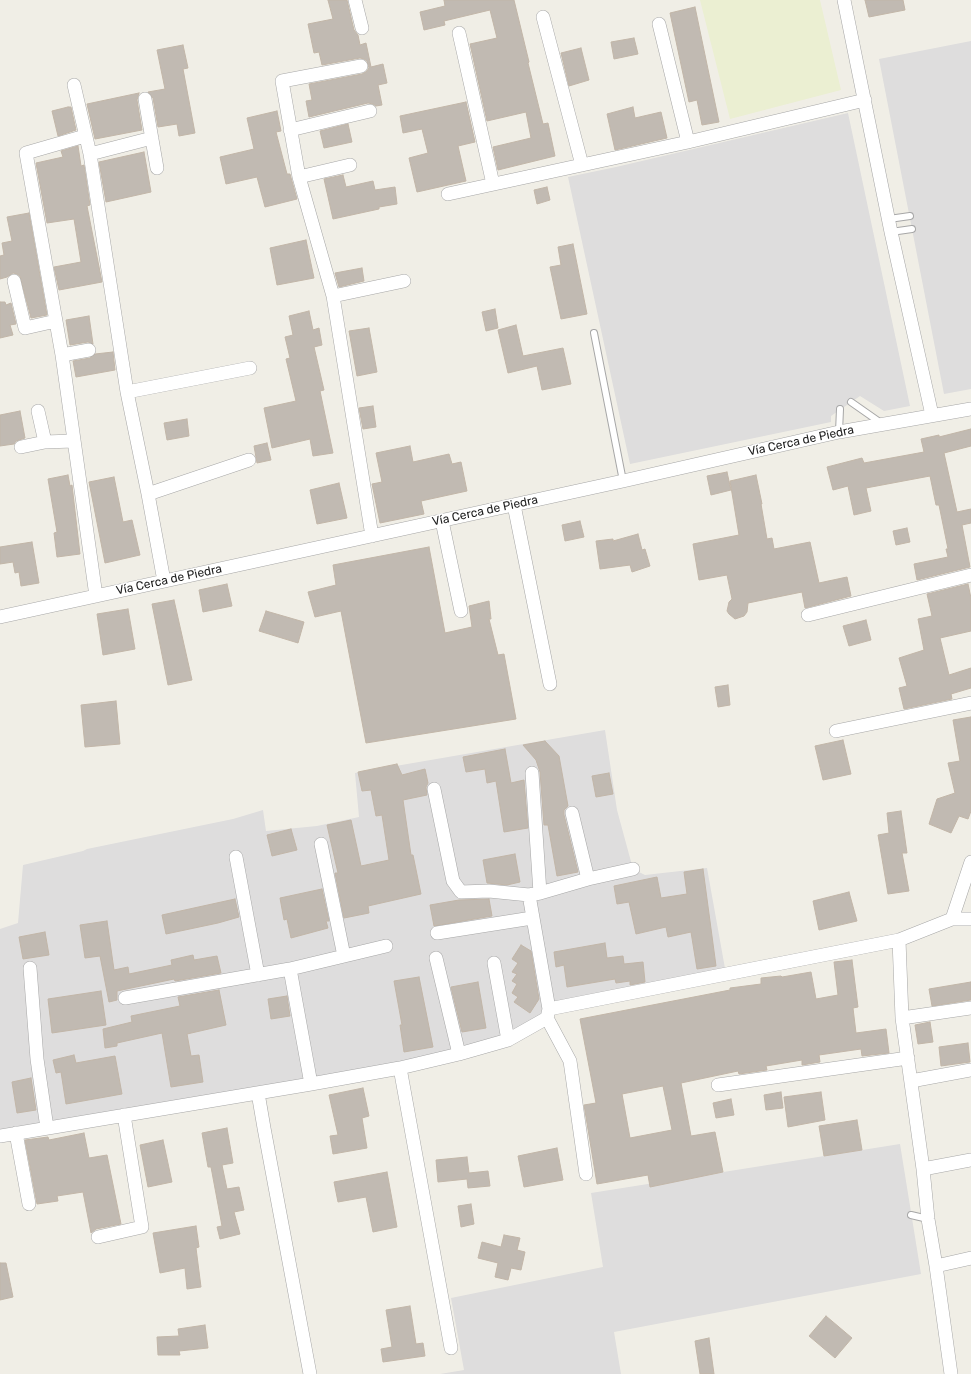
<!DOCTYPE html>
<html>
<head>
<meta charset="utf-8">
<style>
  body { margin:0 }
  canvas { display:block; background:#f0eee6 }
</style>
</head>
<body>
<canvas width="971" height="1374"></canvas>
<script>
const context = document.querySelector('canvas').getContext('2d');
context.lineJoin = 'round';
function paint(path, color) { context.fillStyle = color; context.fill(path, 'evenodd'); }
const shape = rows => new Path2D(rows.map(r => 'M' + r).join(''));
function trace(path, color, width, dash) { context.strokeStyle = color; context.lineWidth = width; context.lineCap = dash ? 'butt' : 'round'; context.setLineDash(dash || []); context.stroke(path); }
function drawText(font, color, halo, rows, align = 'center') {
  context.font = font + ' Rubik,sans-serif'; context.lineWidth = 3; context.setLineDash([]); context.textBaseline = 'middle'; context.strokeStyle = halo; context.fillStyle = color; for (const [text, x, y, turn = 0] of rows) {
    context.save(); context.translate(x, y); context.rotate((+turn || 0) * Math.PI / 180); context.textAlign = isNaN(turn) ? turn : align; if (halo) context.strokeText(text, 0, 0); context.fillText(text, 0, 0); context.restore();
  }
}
paint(shape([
  [971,41,971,389,944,394,879,59],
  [848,113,910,406,884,411,860,396,831,416,831,422,630,464,568,177,616,167],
  [605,730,617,810,633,869,645,875,707,868,726,974,549,1009,547,1018,458,1052,0,1132,0,929,18,923,23,865,83,851,87,849,233,819,263,810,266,831,317,826,359,817,355,773],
  [900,1144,921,1274,614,1332,621,1374,440,1374,464,1370,451,1298,603,1267,591,1193]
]), '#dedddd');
paint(shape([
  [700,0,820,0,841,90,730,119]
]), '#ebefd2');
const building = shape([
  [328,0,347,0,354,30,358,35,360,45,366,43,371,67,383,64,387,83,378,85,382,105,376,106,373,104,368,103,309,117,306,101,312,100,309,84,362,74,366,72,369,68,367,61,364,59,360,58,322,65,319,52,314,53,308,24,333,19,328,0],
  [444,0,514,0,529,62,528,63,543,124,548,123,555,156,498,170,493,147,531,138,526,112,487,121,470,44,497,38,490,10,444,21,445,25,424,30,420,12,445,6,444,0],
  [865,0,903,0,905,10,869,17,865,0],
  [695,7,719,122,702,125,697,100,689,102,670,13,695,7],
  [634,38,638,54,614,59,611,42,634,38],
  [183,45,188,68,183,69,195,133,179,136,177,124,158,127,153,98,148,92,165,89,157,50,183,45],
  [581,48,589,80,569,86,561,53,581,48],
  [139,93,137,100,142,130,95,139,87,104,139,93],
  [466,102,475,142,458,146,466,181,417,192,409,158,428,153,422,129,403,133,400,116,466,102],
  [68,107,71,107,76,130,58,136,52,111,68,107],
  [633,107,635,118,661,112,667,138,615,150,607,114,633,107],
  [277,111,281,131,276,132,287,174,290,174,297,199,265,207,257,177,226,184,220,157,254,149,247,118,277,111],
  [348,124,352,142,324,148,320,131,348,124],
  [78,146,81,166,84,165,90,205,87,206,102,282,59,290,54,267,81,262,74,219,47,223,36,163,63,157,61,151,78,146],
  [144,152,151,192,106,202,99,162,144,152],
  [343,175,346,187,373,181,375,190,395,187,397,204,379,207,379,209,333,219,324,179,343,175],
  [547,187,550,200,537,204,534,190,547,187],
  [29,213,47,315,31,318,20,276,17,274,13,273,7,277,0,279,0,256,4,255,2,243,12,241,7,217,29,213],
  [306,240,314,278,277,285,270,248,306,240],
  [573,244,587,314,561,319,550,267,561,265,558,247,573,244],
  [362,268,364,281,339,287,335,273,362,268],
  [0,302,5,302,6,305,11,303,16,324,10,325,13,335,0,338,0,302],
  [495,309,498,328,486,331,482,312,495,309],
  [309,311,313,330,319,328,322,345,314,347,324,390,320,391,333,453,313,456,310,439,272,448,264,408,296,401,286,359,290,358,285,337,293,335,289,316,309,311],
  [89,316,93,344,88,342,70,345,66,320,89,316],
  [516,325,523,356,563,348,571,384,542,390,537,366,508,373,498,330,516,325],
  [369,328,377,372,357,376,349,331,369,328],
  [113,352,115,370,76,377,73,361,90,358,95,354,113,352],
  [373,406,376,427,363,429,359,408,373,406],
  [20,411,25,438,16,441,14,444,0,446,0,415,20,411],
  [187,419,189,436,167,440,164,423,187,419],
  [971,429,971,446,944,453,957,512,971,509,971,523,962,525,970,567,917,580,914,564,948,557,946,549,948,549,939,505,936,505,930,476,866,488,871,511,854,515,848,486,833,490,827,467,862,458,864,463,924,452,921,439,939,435,939,437,971,429],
  [267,443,271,460,257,463,254,446,267,443],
  [410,446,413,462,449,454,452,464,461,462,467,491,421,501,424,514,380,523,372,484,382,482,376,453,410,446],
  [727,472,731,490,711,495,707,476,727,472],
  [68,475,70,486,72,485,80,554,57,557,54,533,57,532,48,479,68,475],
  [756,475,762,504,761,504,767,539,772,538,774,549,810,542,819,583,847,577,851,596,805,608,802,592,748,603,747,612,744,616,735,619,729,614,727,611,729,602,732,599,727,575,699,580,693,544,739,535,730,481,756,475],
  [114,477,123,522,132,520,140,555,105,563,89,482,114,477],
  [339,483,347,518,317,524,310,490,339,483],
  [580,521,584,537,565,541,562,525,580,521],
  [907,528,910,542,896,545,893,531,907,528],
  [638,534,642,550,645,549,650,566,632,572,630,565,600,569,596,541,613,539,613,541,638,534],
  [32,542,39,583,21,586,19,572,15,573,13,562,0,564,0,547,32,542],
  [429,547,445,633,472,627,469,606,489,601,491,619,489,619,498,655,504,654,516,719,366,743,341,611,315,617,308,592,336,585,333,565,429,547],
  [227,584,232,606,203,612,199,590,227,584],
  [968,584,971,598,971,631,940,638,949,675,971,668,971,688,951,694,952,699,904,709,899,688,907,686,899,658,924,650,918,619,932,616,927,594,968,584],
  [174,600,192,680,168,685,152,604,174,600],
  [128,609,135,649,103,655,97,614,128,609],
  [266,611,304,622,298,643,259,631,266,611],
  [866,620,871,640,849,646,843,626,866,620],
  [728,685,730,705,718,707,715,687,728,685],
  [116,701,120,744,85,747,81,705,116,701],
  [971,717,971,811,968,819,959,816,951,833,929,824,937,799,955,793,948,763,960,761,953,720,971,717],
  [843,740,851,774,823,780,815,746,843,740],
  [545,741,559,756,568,806,564,810,564,815,578,872,557,876,548,825,544,825,540,772,536,760,523,745,545,741],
  [505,749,511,783,524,780,528,828,504,832,496,781,487,783,485,769,466,772,463,757,505,749],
  [397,764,402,775,425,769,428,783,426,787,427,795,403,800,411,855,413,855,421,894,368,906,369,913,344,918,335,873,338,873,327,825,351,820,361,866,389,860,382,815,376,816,371,790,362,791,358,772,397,764],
  [609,773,613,794,596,797,592,776,609,773],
  [901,811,907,853,902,853,909,891,888,894,878,835,889,833,887,813,901,811],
  [291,829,297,850,272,856,267,835,291,829],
  [515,854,520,882,507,885,487,883,483,860,515,854],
  [703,869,716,966,697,969,691,932,668,937,666,927,636,934,629,902,617,904,614,886,657,877,661,898,687,894,684,872,703,869],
  [322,889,329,921,326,921,328,928,291,938,287,919,284,920,280,898,322,889],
  [849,892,857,921,819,930,813,901,849,892],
  [235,899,239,917,218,923,166,934,162,915,235,899],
  [489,899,492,916,434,926,430,905,459,900,489,899],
  [107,921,114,970,128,967,129,974,172,965,171,960,193,955,194,960,217,956,221,973,175,981,174,979,117,991,117,1000,109,1002,100,956,85,958,80,925,107,921],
  [45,932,49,955,23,959,19,937,45,932],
  [605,943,607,958,623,956,624,964,643,962,645,982,630,985,630,981,616,983,615,979,567,987,564,965,556,967,554,952,605,943],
  [521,945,531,951,539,999,530,1013,514,1002,518,997,512,993,517,984,512,981,517,974,512,972,518,963,512,959,521,945],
  [852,960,858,1007,853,1008,856,1033,886,1029,889,1053,862,1056,861,1049,819,1055,820,1062,802,1065,802,1060,766,1066,767,1070,739,1074,738,1071,681,1083,691,1136,715,1132,723,1172,650,1187,648,1175,597,1184,584,1105,596,1103,580,1019,730,990,730,988,761,984,761,978,781,976,782,977,811,972,816,999,838,995,834,962,852,960],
  [663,1086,672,1130,630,1138,622,1094,663,1086],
  [419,977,433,1047,404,1052,400,1025,402,1025,394,981,419,977],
  [478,982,486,1028,462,1032,451,987,478,982],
  [971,982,971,1000,932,1006,929,989,971,982],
  [219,990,226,1025,187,1034,191,1056,199,1055,203,1082,171,1087,162,1033,117,1043,117,1046,105,1048,103,1029,132,1022,131,1016,180,1006,178,997,219,990],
  [101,991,106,1025,52,1033,48,999,101,991],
  [287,996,290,1016,271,1019,268,999,287,996],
  [930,1022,933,1042,918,1044,915,1025,930,1022],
  [968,1043,970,1062,941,1066,939,1047,968,1043],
  [74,1055,76,1063,115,1056,122,1094,66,1104,61,1072,56,1073,53,1060,74,1055],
  [31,1078,36,1110,17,1113,12,1082,31,1078],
  [363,1088,369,1116,362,1118,367,1148,333,1154,330,1136,338,1135,329,1095,363,1088],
  [781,1092,783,1108,766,1110,764,1095,781,1092],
  [821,1092,825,1120,788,1127,784,1097,821,1092],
  [731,1099,734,1115,716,1118,713,1103,731,1099],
  [857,1120,862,1150,824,1156,819,1126,857,1120],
  [227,1128,233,1163,222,1165,227,1189,239,1187,244,1210,234,1212,240,1234,220,1239,217,1227,222,1226,211,1167,208,1167,202,1133,227,1128],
  [84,1133,89,1158,107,1155,121,1224,96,1229,91,1233,83,1192,57,1196,58,1201,37,1204,25,1140,48,1137,49,1140,84,1133],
  [163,1140,172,1182,148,1187,140,1145,163,1140],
  [557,1148,563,1180,524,1187,518,1156,557,1148],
  [467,1157,469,1173,488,1171,490,1186,468,1188,467,1179,438,1182,436,1160,467,1157],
  [387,1172,397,1227,373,1232,366,1197,338,1202,334,1182,387,1172],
  [471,1204,474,1224,461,1227,458,1206,471,1204],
  [196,1226,199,1247,196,1248,201,1287,187,1289,185,1268,160,1273,153,1233,196,1226],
  [504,1235,520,1238,517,1250,525,1252,521,1270,511,1268,508,1280,495,1277,498,1263,478,1258,482,1242,501,1247,504,1235],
  [0,1263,6,1263,13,1297,0,1300,0,1263],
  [410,1306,416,1344,423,1343,425,1356,383,1362,381,1349,392,1347,386,1310,410,1306],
  [826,1316,852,1338,835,1358,809,1336,826,1316],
  [205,1325,208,1348,179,1351,180,1355,158,1355,157,1337,179,1336,178,1329,205,1325],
  [709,1338,714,1374,700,1374,695,1341,709,1338]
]);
paint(building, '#c1bab2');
trace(building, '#c2b6a8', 1);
const lane = shape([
  [889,219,910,216],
  [891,232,912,229],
  [594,333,623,481],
  [851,402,881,423],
  [839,432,840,409],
  [911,1215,928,1219]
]);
const street = shape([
  [355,0,362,28],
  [844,0,891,232,932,415],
  [543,17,582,165],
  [659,24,688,142],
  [459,33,493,184],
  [361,66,282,81,299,177,333,296,372,536],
  [74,85,90,154,127,392,148,494,164,581],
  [145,99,157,168],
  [290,130,370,111],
  [85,136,26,153,62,355,96,596],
  [90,154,152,138],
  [299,177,350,165],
  [448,194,688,142,865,100],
  [14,281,25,328,56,321],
  [333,296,404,281],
  [62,355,89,350],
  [127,392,250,368],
  [38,411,45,442],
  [21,447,45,442,73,441],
  [148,494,249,460],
  [514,505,550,684],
  [442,521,461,611],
  [808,615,971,575],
  [0,617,623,481,839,432,971,409],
  [836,731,971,703],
  [532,773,540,893],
  [434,789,453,881,461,892,489,891,529,895,540,893,588,879,633,869],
  [572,813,588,879],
  [321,844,344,956],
  [236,857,258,975],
  [529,895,549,1009],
  [952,919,971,919],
  [437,933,532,918],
  [899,940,902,1018,923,1169,928,1219,936,1266,951,1374],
  [436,958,459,1054],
  [494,963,508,1040],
  [30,968,37,1059,47,1128],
  [290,969,311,1084],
  [125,998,290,969,386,946],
  [547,1018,570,1061,586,1174],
  [902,1018,971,1008],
  [400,1068,451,1348],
  [911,1081,971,1070],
  [718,1085,908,1058],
  [258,1093,264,1128,310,1374],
  [16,1133,29,1204],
  [0,1136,311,1084,400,1068,459,1054,508,1040,547,1018,549,1009,899,940,952,919,971,862],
  [923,1169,971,1160],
  [98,1237,142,1227,124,1115],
  [936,1266,971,1258]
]);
trace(lane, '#a7a7a7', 8);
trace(street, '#a7a7a7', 14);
trace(lane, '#fff', 6);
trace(street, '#fff', 13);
drawText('12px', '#202020', '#fff', [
  ["Vía Cerca de Piedra",801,441,-12],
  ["Vía Cerca de Piedra",485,511,-12],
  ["Vía Cerca de Piedra",169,580,-12]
]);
</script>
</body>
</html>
